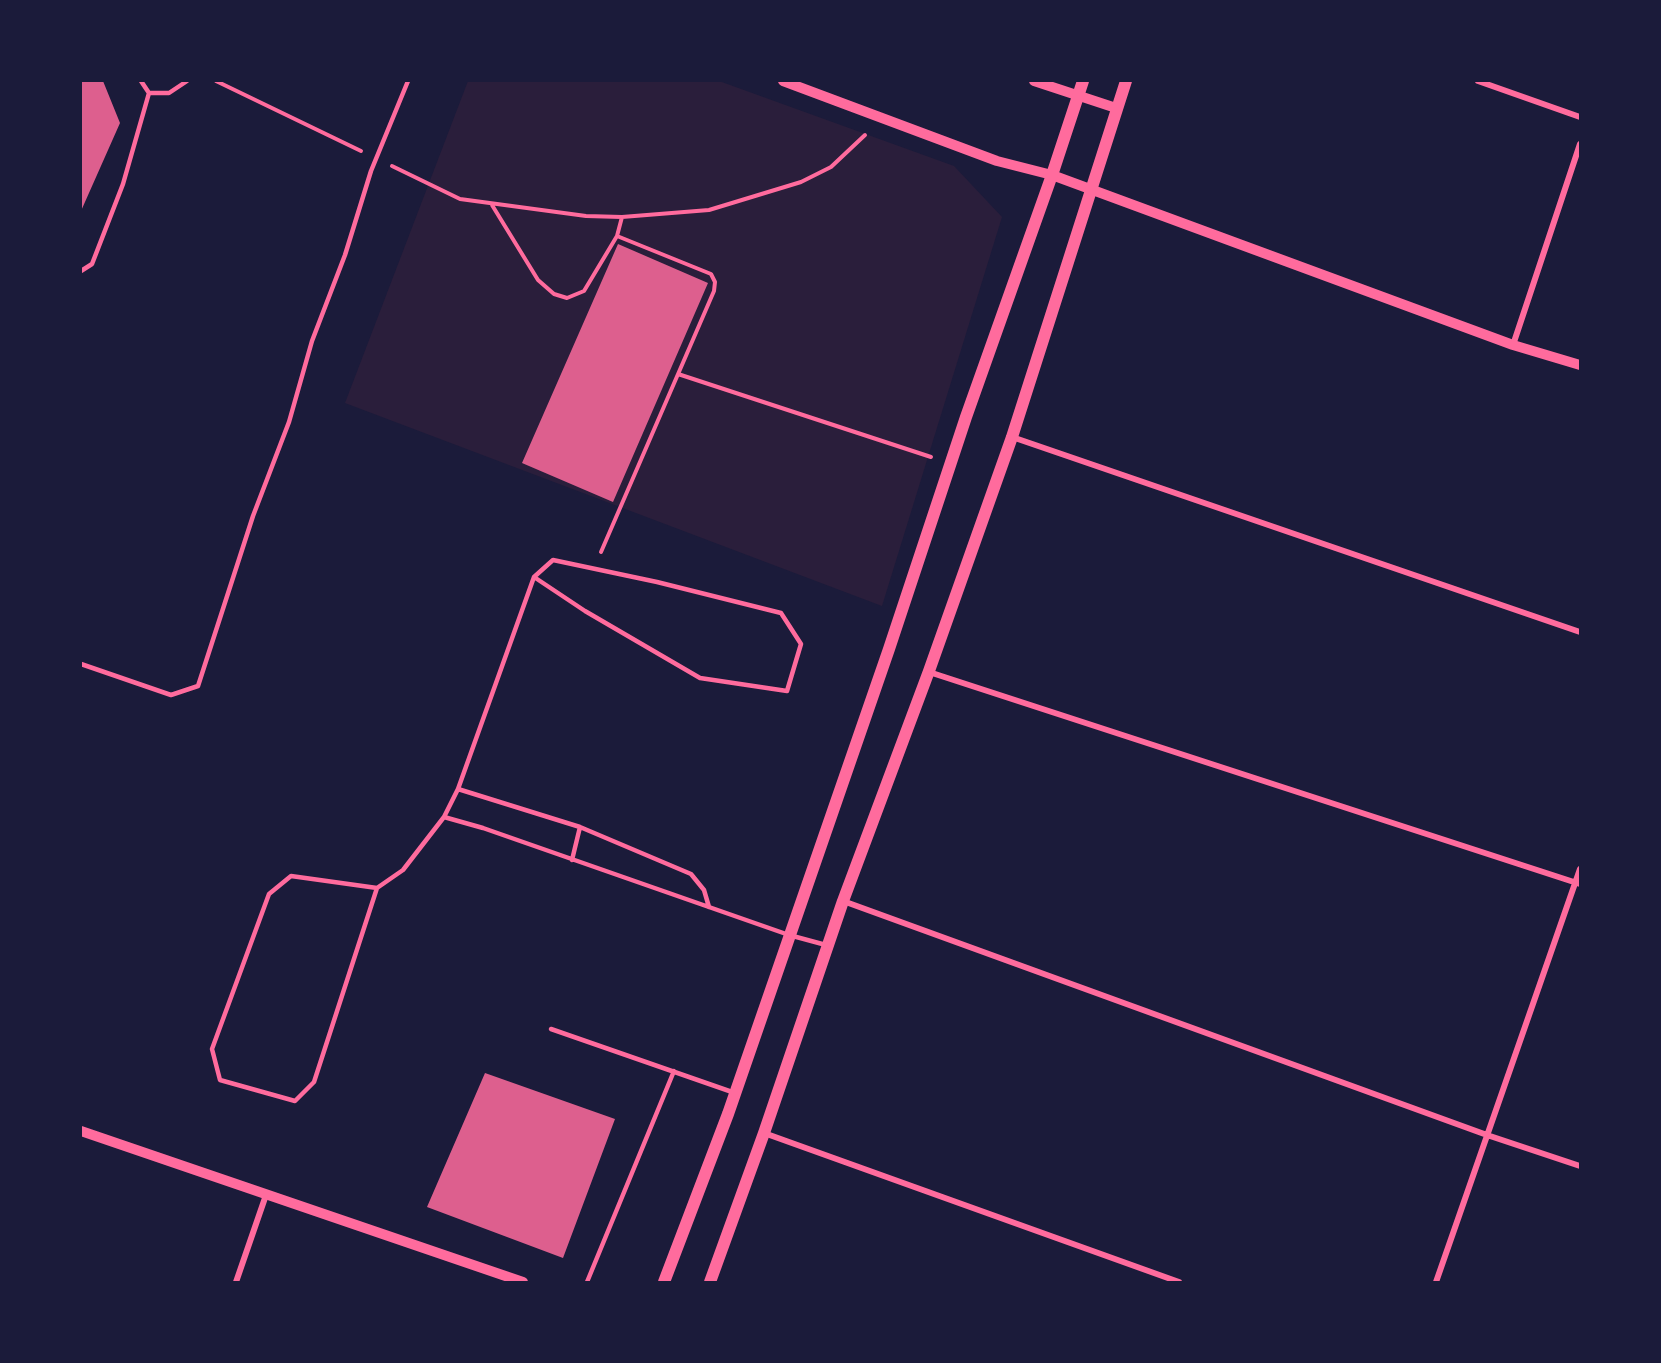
<!DOCTYPE html>
<html>
<head>
<meta charset="utf-8">
<style>
  body { margin:0 }
  #map { position:relative; width:1661px; height:1363px; overflow:hidden; background:#1b1b3a; font-family:"Varela Round",sans-serif }
  canvas { display:block }
  .frame { position:absolute; inset:0; border:82px solid #1b1b3a; pointer-events:none }
</style>
</head>
<body>
<div id="map">
<canvas width="1661" height="1363"></canvas>
<div class="frame"></div>
</div>
<script>
const context = document.querySelector('canvas').getContext('2d');
context.lineJoin = 'round';
function paint(path, color) { context.fillStyle = color; context.fill(path, 'evenodd'); }
const shape = rows => new Path2D(rows.map(r => 'M' + r).join(''));
function trace(path, color, width, dash) { context.strokeStyle = color; context.lineWidth = width; context.lineCap = dash ? 'butt' : 'round'; context.setLineDash(dash || []); context.stroke(path); }
paint(shape([
  [468,81,719,81,954,166,1002,217,882,606,345,403]
]), '#2a1e3b');
paint(shape([
  [81,81,103,81,120,123,81,211],
  [618,244,708,283,613,502,522,463],
  [485,1073,615,1119,563,1258,427,1207]
]), '#dd5f8e');
trace(shape([
  [216,81,361,151],
  [392,166,460,199,586,216,622,217,709,210,801,182,831,167,865,135],
  [492,205,538,280,554,294,567,298,584,291,617,236,622,217],
  [678,374,931,457],
  [601,552,714,291,715,282,711,274,617,236]
]), '#ff6b9d', 4);
trace(shape([
  [149,93,169,93,187,81],
  [81,271,92,264,123,184,149,93,141,81],
  [81,664,171,695,198,686,253,516,289,422,312,341,345,255,371,171,408,81],
  [458,789,534,577,553,560,657,582,781,613,801,644,787,691,700,678,585,611,534,577],
  [444,817,458,789,580,827,691,874,704,890,709,907],
  [572,860,580,827],
  [377,888,314,1082,295,1101,220,1080,212,1049,269,894,291,876,377,888,403,870,444,817,483,828,789,935,826,945],
  [551,1029,735,1093],
  [587,1282,674,1071]
]), '#ff6b9d', 4.5);
trace(shape([
  [1478,81,1580,117],
  [1513,345,1580,144],
  [1012,437,1580,632],
  [929,672,1580,884],
  [843,901,1487,1135,1580,1166],
  [764,1133,1179,1282],
  [236,1282,266,1195],
  [1436,1282,1580,869]
]), '#ff6b9d', 6);
trace(shape([
  [783,81,997,161,1052,175,1513,345,1580,365],
  [1034,81,1116,108],
  [81,1131,523,1282]
]), '#ff6b9d', 10);
trace(shape([
  [664,1282,728,1114,889,649,966,417,1052,175,1083,81],
  [710,1282,764,1133,843,901,929,671,1012,437,1126,81]
]), '#ff6b9d', 12);
</script>
</body>
</html>
